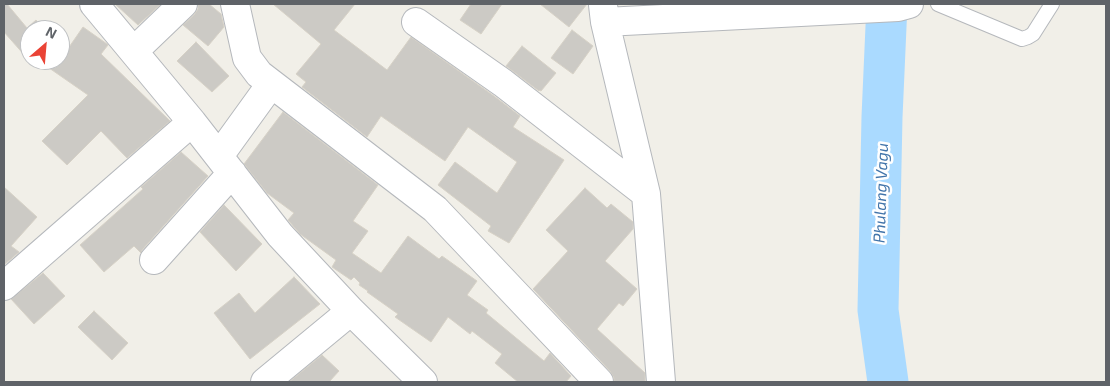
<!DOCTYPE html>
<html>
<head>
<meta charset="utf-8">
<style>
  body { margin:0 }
  #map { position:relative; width:1110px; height:386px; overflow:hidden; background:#f1efe8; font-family:"Exo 2",sans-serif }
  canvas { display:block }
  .frame { position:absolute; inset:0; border:5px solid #5f6368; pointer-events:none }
  .north { position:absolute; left:20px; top:20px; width:50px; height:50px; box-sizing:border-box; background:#fff; border:1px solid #bfc1c3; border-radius:50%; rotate:27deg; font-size:14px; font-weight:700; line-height:20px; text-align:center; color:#5f6368 }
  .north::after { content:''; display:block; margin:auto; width:18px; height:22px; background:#ea4335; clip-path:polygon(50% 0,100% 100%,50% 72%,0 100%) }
</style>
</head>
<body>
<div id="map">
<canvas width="1110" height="386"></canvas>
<div class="frame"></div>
<div class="north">N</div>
</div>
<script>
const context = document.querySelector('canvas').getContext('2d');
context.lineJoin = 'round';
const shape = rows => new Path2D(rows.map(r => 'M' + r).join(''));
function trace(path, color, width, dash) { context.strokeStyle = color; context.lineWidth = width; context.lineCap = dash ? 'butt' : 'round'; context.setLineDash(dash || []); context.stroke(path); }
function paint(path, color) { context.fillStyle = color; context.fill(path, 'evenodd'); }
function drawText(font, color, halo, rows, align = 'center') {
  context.font = font + ' "Exo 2",sans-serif'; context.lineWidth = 5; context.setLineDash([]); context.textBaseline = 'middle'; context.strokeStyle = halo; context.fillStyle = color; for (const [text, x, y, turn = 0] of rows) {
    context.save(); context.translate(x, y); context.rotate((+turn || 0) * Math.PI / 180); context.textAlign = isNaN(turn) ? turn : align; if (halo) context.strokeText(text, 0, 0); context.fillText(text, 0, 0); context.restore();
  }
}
trace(shape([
  [887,4,882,117,878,310,888,382]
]), '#aadaff', 41);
const building = shape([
  [4,4,7,4,27,28,36,20,45,30,30,30,30,60,60,60,60,48,65,53,83,27,107,44,108,45,101,54,170,121,127,158,101,131,67,165,42,141,88,95,39,61,34,66,4,32,4,4],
  [115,4,161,4,138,25,115,4],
  [198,4,209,4,221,14,224,27,208,46,183,25,194,15,198,9,198,4],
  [273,4,355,4,334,30,387,70,411,37,494,96,520,116,513,127,564,160,509,243,488,231,491,226,438,185,455,162,497,193,517,162,468,127,445,161,381,116,367,137,302,87,306,82,296,74,321,44,273,4],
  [471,4,502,4,481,34,460,20,471,4],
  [540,4,587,4,569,27,540,4],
  [572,30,593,46,573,74,551,58,572,30],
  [196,42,229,76,212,92,177,61,196,42],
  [522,46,556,73,541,91,539,90,539,91,506,66,522,46],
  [283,112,378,185,353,221,368,231,352,253,381,273,408,236,439,259,442,256,477,281,467,295,488,310,486,313,544,361,550,353,571,376,566,382,518,382,495,363,502,354,472,331,470,334,448,317,431,342,395,317,398,314,367,292,368,291,359,285,360,283,354,277,351,280,332,267,336,260,300,234,288,220,294,213,267,193,244,164,283,112],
  [181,152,208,176,142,250,141,253,134,246,104,272,80,245,143,189,141,187,181,152],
  [4,187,37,217,11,246,19,252,4,265,4,187],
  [585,188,607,208,611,204,633,222,633,229,605,261,637,289,623,306,619,303,597,329,645,373,645,382,614,382,614,378,610,371,533,289,568,251,546,230,585,188],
  [224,205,262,244,236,271,200,232,224,205],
  [43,273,65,296,34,324,11,299,43,273],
  [294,277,320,304,250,359,214,313,239,293,255,313,294,277],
  [94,311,128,343,112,360,78,327,94,311],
  [322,355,339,371,329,382,289,382,322,355]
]);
paint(building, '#cccac5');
trace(building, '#d6d1c6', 1);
const lane = shape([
  [938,4,1022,39,1028,37,1033,34,1052,4]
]);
const street = shape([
  [94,4,192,122,280,235,351,311,423,382],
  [235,4,247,58,259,74,435,209,599,382],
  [603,5,605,22,898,7,909,4],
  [416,22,503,83,646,194],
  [605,22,646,194,661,382],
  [134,51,183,4],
  [219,156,271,84],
  [154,260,232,173],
  [4,286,192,122],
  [265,382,351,311]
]);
trace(lane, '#b5b8bc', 16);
trace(street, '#b5b8bc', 30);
trace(lane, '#fff', 14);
trace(street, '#fff', 28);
drawText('italic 16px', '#4174aa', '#fff', [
  ["Phulang Vagu",881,193,-88]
]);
</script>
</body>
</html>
